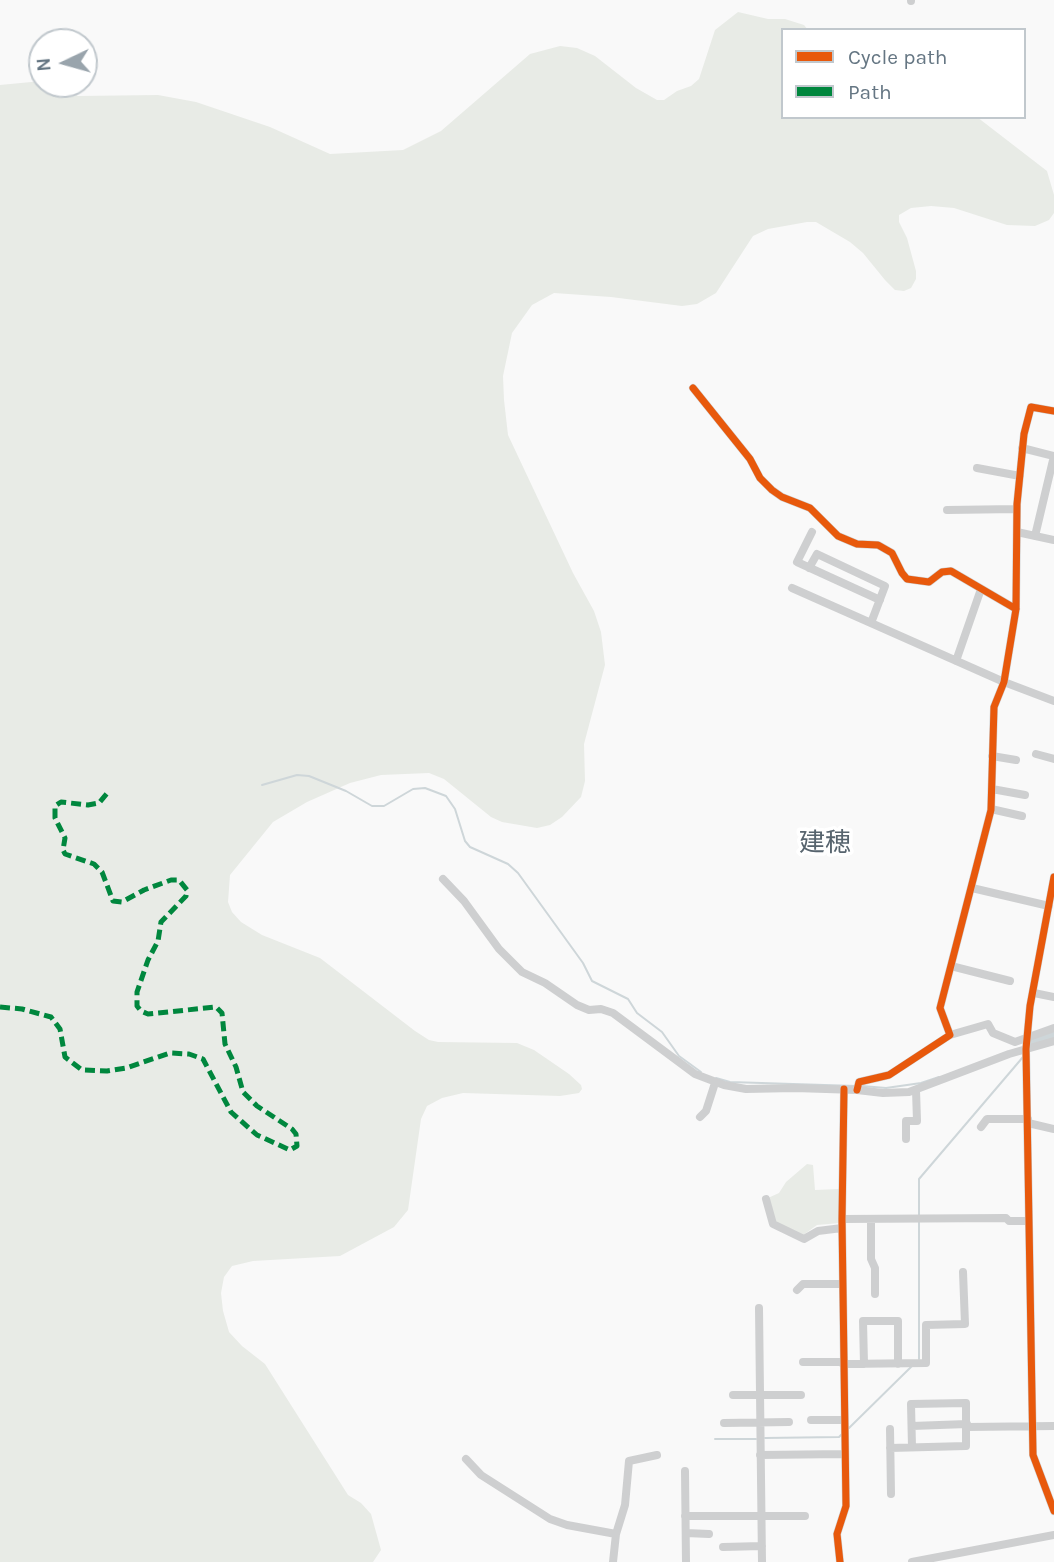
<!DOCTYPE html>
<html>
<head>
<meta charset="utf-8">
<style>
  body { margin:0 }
  #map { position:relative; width:1054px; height:1562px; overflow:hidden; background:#f9f9f9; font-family:Karla,sans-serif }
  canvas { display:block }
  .legend { position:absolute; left:781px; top:28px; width:245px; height:91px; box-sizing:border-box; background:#fff; border:2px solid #c1c8cd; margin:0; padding:9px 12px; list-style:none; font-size:21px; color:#657683 }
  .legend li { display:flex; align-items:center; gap:14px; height:35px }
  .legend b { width:35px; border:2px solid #c1c8cd }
  .north { position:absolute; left:28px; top:28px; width:70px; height:70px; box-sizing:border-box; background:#fff; border:2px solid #c1c8cd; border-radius:50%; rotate:265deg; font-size:19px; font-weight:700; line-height:28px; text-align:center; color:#657683 }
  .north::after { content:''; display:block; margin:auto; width:24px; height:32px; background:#99a4ac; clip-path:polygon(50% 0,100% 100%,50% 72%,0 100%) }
</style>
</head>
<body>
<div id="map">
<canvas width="1054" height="1562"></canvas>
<ul class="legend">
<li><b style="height:9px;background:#e8590c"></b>Cycle path</li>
<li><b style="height:9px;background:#00873e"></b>Path</li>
</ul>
<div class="north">N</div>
</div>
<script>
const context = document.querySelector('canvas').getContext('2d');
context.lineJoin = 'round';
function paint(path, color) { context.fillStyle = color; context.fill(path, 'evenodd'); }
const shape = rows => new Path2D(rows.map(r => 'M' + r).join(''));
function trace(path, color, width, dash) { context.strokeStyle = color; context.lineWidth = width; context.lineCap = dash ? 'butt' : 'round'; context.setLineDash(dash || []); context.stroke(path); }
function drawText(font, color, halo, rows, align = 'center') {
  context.font = font + ' Karla,"Noto Sans JP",sans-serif'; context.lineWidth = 7; context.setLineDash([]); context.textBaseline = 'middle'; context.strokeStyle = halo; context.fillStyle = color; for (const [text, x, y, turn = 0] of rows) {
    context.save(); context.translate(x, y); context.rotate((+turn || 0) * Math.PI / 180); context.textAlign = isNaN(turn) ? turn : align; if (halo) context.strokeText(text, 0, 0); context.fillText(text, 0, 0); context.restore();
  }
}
paint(shape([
  [738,12,768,19,785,19,804,25,808,30,783,30,783,117,977,117,1047,171,1054,195,1054,213,1049,220,1035,226,1007,225,954,208,931,206,911,208,899,215,899,222,907,238,916,271,916,279,911,288,904,291,895,290,885,280,863,253,850,242,816,222,807,222,768,229,753,236,716,293,697,304,682,306,611,297,554,293,532,305,512,333,503,376,504,400,508,435,573,573,594,611,601,632,605,665,584,744,585,781,581,797,562,817,550,825,537,828,502,822,491,817,444,779,429,773,381,775,350,783,307,802,273,822,230,875,228,902,232,912,241,922,262,935,320,958,415,1031,429,1040,438,1042,517,1043,534,1050,569,1074,581,1085,582,1089,579,1093,560,1096,463,1093,442,1098,427,1106,421,1119,408,1210,394,1227,340,1256,253,1261,232,1266,224,1277,221,1293,223,1311,229,1332,242,1346,265,1364,348,1495,361,1503,371,1514,381,1550,373,1562,0,1562,0,85,42,81,42,84,62,84,78,96,158,95,196,102,270,127,330,154,403,150,441,131,530,54,560,46,577,48,595,56,636,88,657,100,664,100,677,91,691,86,699,79,715,30],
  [807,1164,813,1165,815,1190,839,1189,840,1223,817,1225,802,1236,774,1221,768,1198,779,1193,786,1182]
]), '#e8ebe6');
trace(shape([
  [262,785,297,775,309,776,346,791,372,806,384,806,413,789,425,788,446,796,455,809,465,841,470,847,508,864,518,873,583,963,592,981,628,999,637,1013,662,1032,679,1056,701,1072],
  [1030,1044,1035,1042],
  [716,1078,730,1082,856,1086],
  [862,1086,886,1088,921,1083,939,1077],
  [919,1216,919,1179,1023,1057],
  [919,1359,919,1222],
  [849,1428,912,1366],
  [765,1438,839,1437,842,1434],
  [715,1439,756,1439]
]), '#ced6d9', 2);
trace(shape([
  [1035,1042,1054,1034]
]), '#ced6d9', 12);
trace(shape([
  [911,0,911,1],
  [693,388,750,459,760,478,772,490,782,497,810,508,838,536,857,544,878,545,892,553,902,573,907,579,929,582,942,572,951,571,1016,609],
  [1022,448,1054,456],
  [977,468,1020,476],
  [947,510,1017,509],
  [812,532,797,562,880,600],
  [1017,532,1054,540],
  [1035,536,1054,456],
  [809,568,817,554,885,586,871,623],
  [792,588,1004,682,1054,701],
  [956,661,981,589],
  [1036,754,1054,759],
  [992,756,1016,760],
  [992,789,1025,795],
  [991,809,1022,816],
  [1054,877,1030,1006,1026,1049,1033,1455,1054,1511],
  [443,879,464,901,499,949,522,972,545,983,577,1005,589,1010,601,1009,613,1013,695,1074,724,1085,746,1089,795,1088,857,1090,883,1093,909,1092,1009,1054,1054,1041],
  [972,888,1049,906],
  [951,966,1010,981],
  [1034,993,1054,997],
  [950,1035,988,1024,993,1033,1015,1042,1054,1028],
  [857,1090,859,1082,889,1075,950,1035,940,1008,991,810,994,707,1004,682,1016,609,1017,504,1024,434,1031,407,1054,411],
  [700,1117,706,1111,715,1083],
  [1028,1123,1054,1129],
  [981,1127,987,1119,1028,1119],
  [906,1139,906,1121,917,1121,916,1090],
  [766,1199,773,1224,804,1239,818,1231,842,1228],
  [842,1219,1006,1218,1009,1221,1028,1221],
  [871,1219,871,1259,875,1268,875,1294],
  [797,1290,803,1284,842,1284],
  [759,1308,762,1562],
  [803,1362,843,1362],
  [843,1364,926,1363,926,1325,965,1324,963,1272],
  [864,1364,863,1321,898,1321,898,1364],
  [733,1395,801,1395],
  [811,1420,844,1420],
  [724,1423,789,1422],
  [912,1426,967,1424],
  [967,1427,1054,1426],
  [890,1429,891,1494],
  [890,1448,966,1446,966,1403,911,1404,912,1447],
  [760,1455,845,1454],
  [466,1459,481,1475,550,1519,567,1525,616,1534,613,1562],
  [685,1471,686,1562],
  [685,1516,805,1516],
  [686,1533,709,1534],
  [616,1534,625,1505,629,1461,657,1455],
  [723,1547,762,1546],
  [840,1562,837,1534,846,1506,842,1219,844,1089],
  [912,1562,1054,1535]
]), '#cecfd0', 8);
trace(shape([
  [0,1007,22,1009,51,1017,60,1029,65,1057,82,1070,107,1071,126,1068,170,1053,189,1054,203,1059,231,1112,257,1135,290,1150,297,1146,296,1134,292,1129,257,1106,243,1092,236,1067,225,1044,222,1013,216,1007,148,1014,141,1011,137,1006,137,992,148,960,158,941,161,922,186,896,187,890,179,880,171,880,144,890,122,902,113,901,102,872,94,864,65,854,63,850,65,838,55,818,55,806,61,802,88,805,99,803,109,791]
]), '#00873e', 5, [10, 5]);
trace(shape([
  [693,388,750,459,760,478,772,490,782,497,810,508,838,536,857,544,878,545,892,553,902,573,907,579,929,582,942,572,951,571,1016,609],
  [1054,877,1030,1006,1026,1049,1033,1455,1054,1511],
  [857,1090,859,1082,889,1075,950,1035,940,1008,991,810,994,707,1004,682,1016,609,1017,504,1024,434,1031,407,1054,411],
  [840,1562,837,1534,846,1506,842,1219,844,1089]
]), '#e8590c', 7);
drawText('26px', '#57646e', '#fff', [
  ["建穂",825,844]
]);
</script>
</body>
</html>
